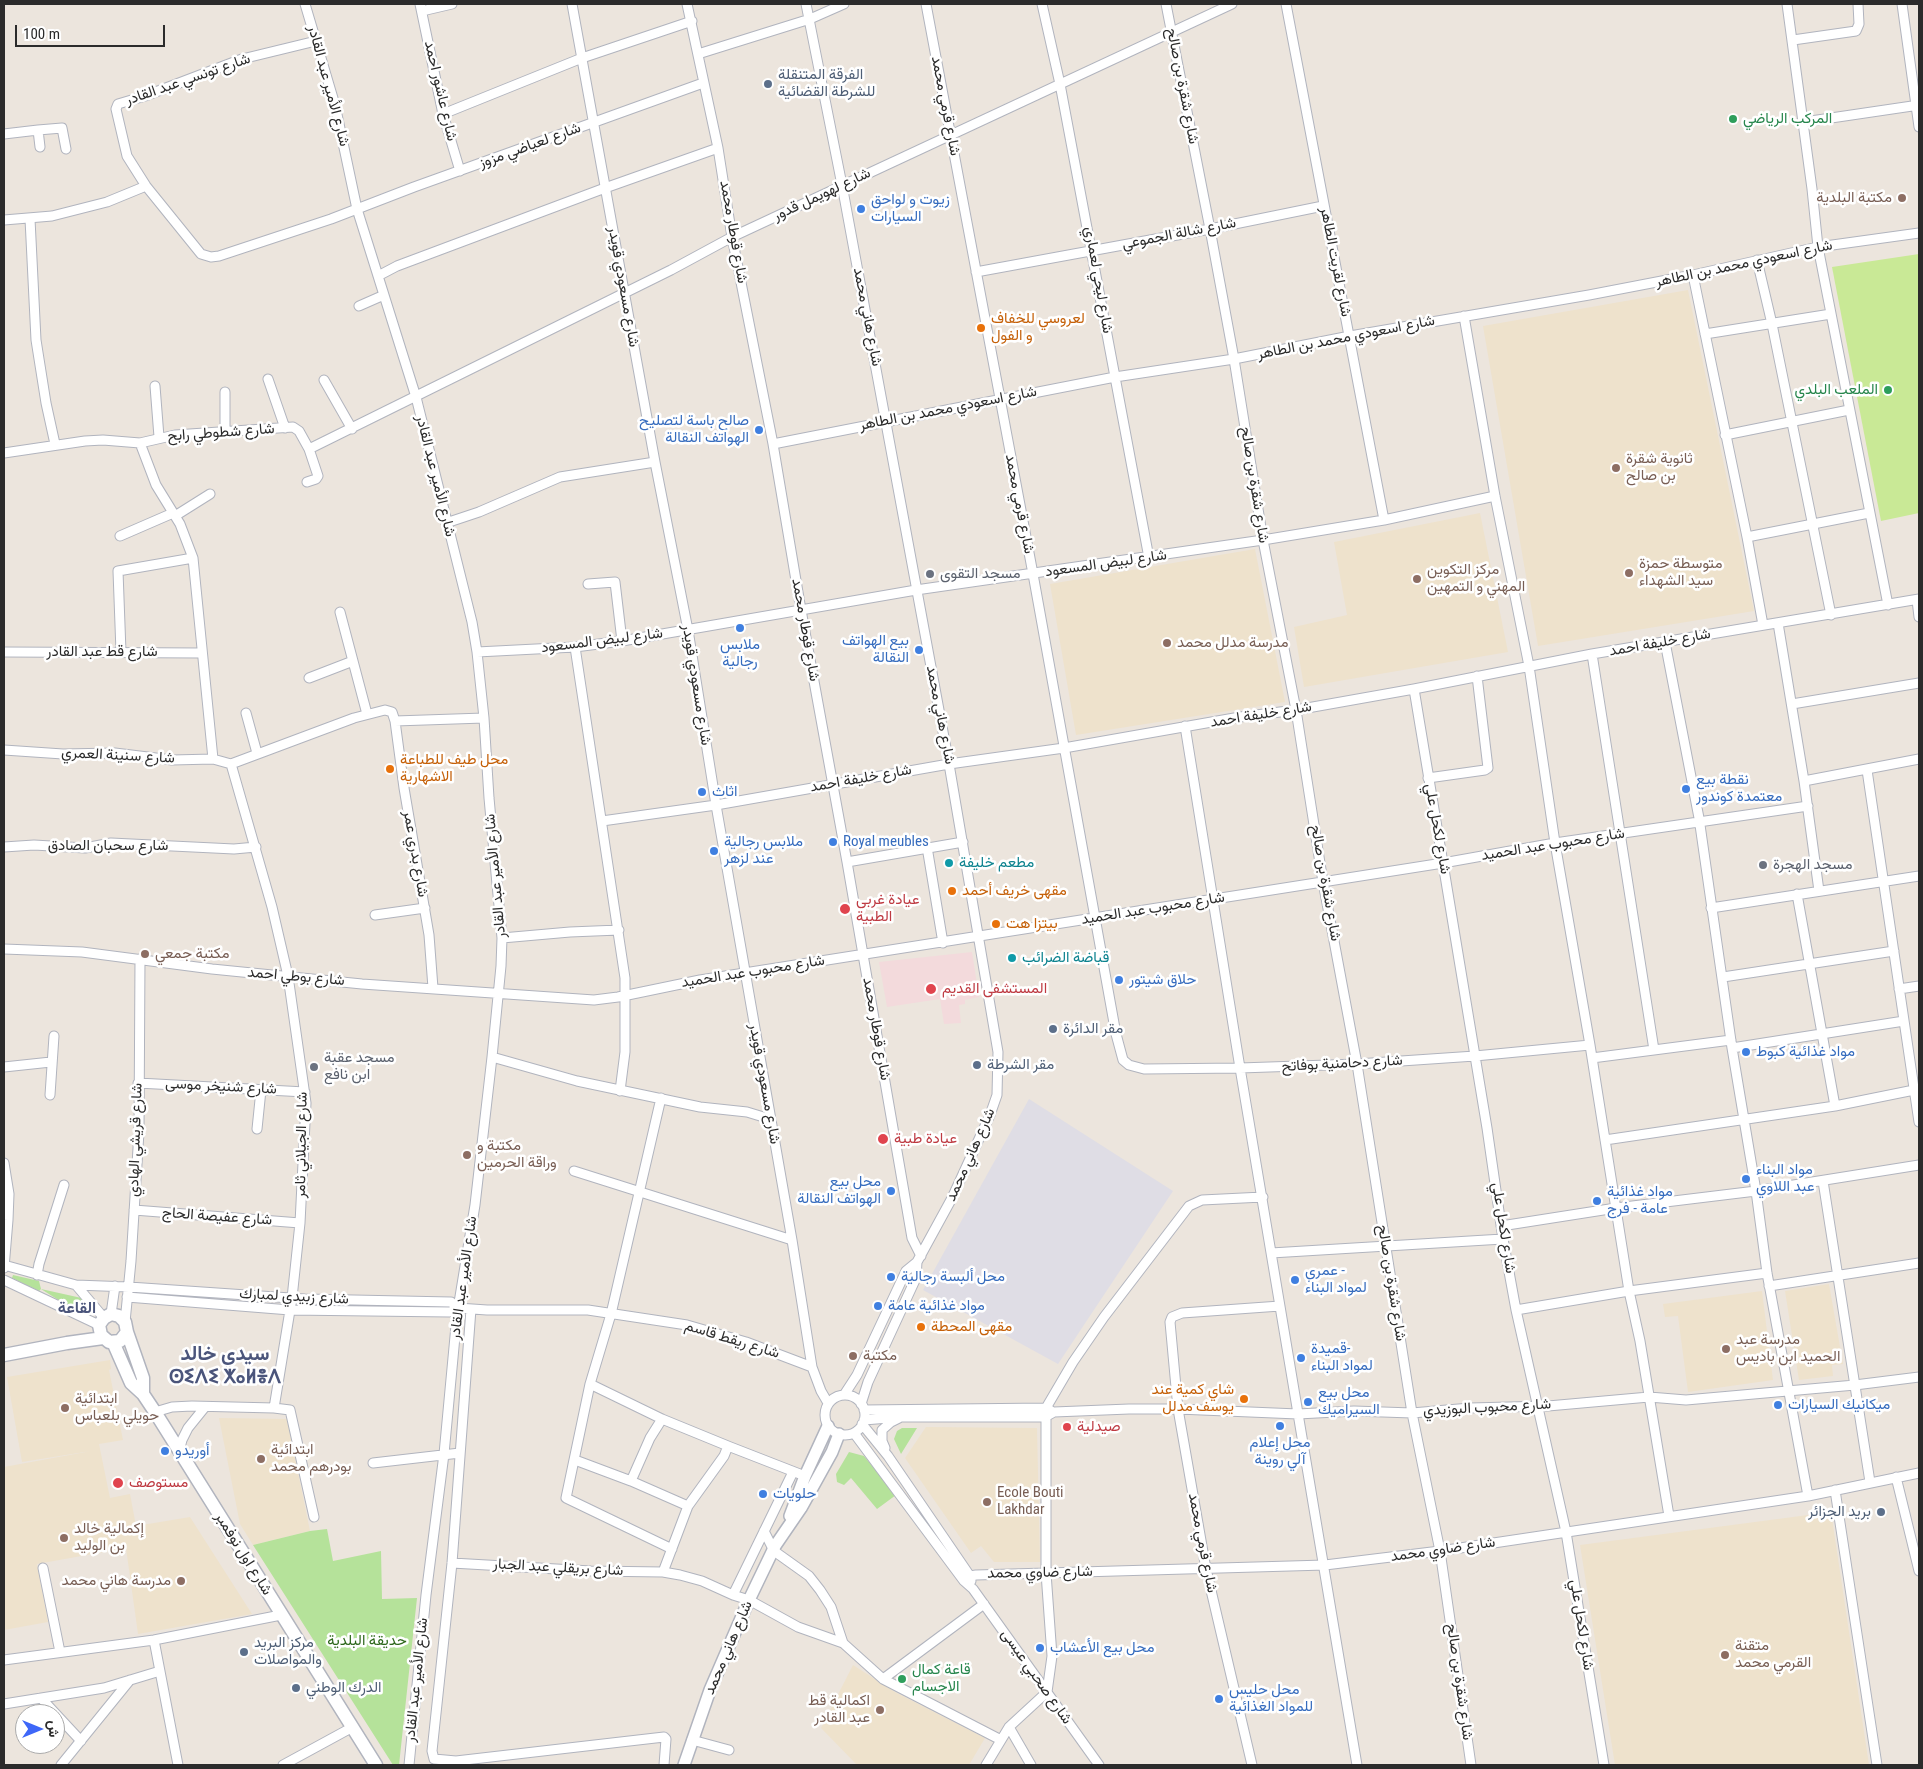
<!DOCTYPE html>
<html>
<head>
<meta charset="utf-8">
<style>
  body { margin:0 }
  #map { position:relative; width:1923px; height:1769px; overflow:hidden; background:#ece5dd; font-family:"Roboto Condensed",Vazirmatn,sans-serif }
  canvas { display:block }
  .frame { position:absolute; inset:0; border:5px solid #2b2b2b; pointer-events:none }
  .north { position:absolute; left:15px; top:1704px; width:50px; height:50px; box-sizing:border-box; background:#fff; border:1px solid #aaa; border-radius:50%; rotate:90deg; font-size:14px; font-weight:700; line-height:20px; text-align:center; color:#2b2b2b }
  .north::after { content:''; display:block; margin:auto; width:18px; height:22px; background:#3e67f8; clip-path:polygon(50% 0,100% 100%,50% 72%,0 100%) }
  .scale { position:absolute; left:15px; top:25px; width:150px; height:22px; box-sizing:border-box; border:2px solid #2b2b2b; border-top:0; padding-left:6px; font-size:15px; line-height:18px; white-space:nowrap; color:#2b2b2b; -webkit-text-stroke:4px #fff; paint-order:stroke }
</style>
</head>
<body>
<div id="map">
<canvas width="1923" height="1769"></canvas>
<div class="frame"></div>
<div class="north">ش</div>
<div class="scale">100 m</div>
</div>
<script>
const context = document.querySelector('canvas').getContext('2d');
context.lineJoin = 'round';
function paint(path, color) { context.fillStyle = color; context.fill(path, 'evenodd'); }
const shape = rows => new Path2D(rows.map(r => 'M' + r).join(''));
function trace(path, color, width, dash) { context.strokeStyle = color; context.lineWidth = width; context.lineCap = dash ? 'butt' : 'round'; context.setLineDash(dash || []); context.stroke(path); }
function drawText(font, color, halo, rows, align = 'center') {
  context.font = font + ' "Roboto Condensed",Vazirmatn,"Noto Sans Tifinagh",sans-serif'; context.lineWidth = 5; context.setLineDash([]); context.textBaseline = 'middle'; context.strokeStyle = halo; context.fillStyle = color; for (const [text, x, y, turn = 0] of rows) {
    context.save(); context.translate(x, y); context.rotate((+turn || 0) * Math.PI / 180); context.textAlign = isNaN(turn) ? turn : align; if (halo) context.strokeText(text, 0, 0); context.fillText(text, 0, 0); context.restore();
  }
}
paint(shape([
  [1029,1099,1173,1191,1058,1364,923,1290]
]), '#dfdde5');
paint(shape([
  [1688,290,1754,611,1538,646,1483,326],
  [1480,513,1508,652,1304,687,1294,627,1347,615,1334,542],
  [1255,549,1285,702,1076,735,1050,584],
  [1829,1284,1843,1364,1832,1365,1833,1376,1799,1380,1785,1291],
  [1762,1291,1773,1380,1688,1392,1678,1316,1665,1317,1663,1304],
  [110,1360,111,1369,109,1370,123,1440,99,1444,110,1498,130,1494,136,1526,190,1517,252,1614,138,1634,126,1548,37,1564,48,1622,4,1630,4,1467,91,1451,22,1462,7,1377],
  [219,1418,287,1419,310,1531,253,1545,240,1524],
  [926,1427,1037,1428,1040,1562,994,1562,981,1546,971,1553,905,1458],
  [1831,1512,1869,1765,1615,1765,1580,1545],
  [853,1665,895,1692,985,1738,969,1765,857,1765,821,1728]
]), '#eee2cc');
paint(shape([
  [972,952,979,997,965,1000,965,1004,959,1005,961,1023,944,1024,940,999,887,1007,879,962]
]), '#f3dadc');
paint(shape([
  [13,1275,39,1281,41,1289,86,1299,87,1303,83,1312,79,1313,41,1289,39,1291,12,1278],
  [902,1428,917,1428,901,1454,894,1439,897,1431],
  [849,1452,864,1456,896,1495,877,1509,851,1478,844,1485,837,1482,836,1474],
  [327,1529,333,1561,381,1551,382,1599,417,1598,399,1765,393,1765,253,1545,310,1531]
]), '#b5e29a');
paint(shape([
  [1919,254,1919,513,1881,521,1832,267]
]), '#c9e996');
const minor = shape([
  [305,4,335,105,357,209,416,397,472,622,477,652,484,718,489,798,502,938,501,966,492,1057,475,1205,457,1315,444,1454,426,1595,409,1765],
  [420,4,443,114,460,171],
  [572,4,655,462,688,630,716,805,792,1240,812,1367,821,1391,828,1403],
  [687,4,718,148,732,237,773,444,801,610,847,862,912,1238,921,1256],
  [806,4,842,185,949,764,998,1052,997,1095,990,1115,952,1198,917,1262,916,1278,868,1382,861,1404],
  [926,4,1033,574,1116,1034,1123,1060,1129,1065,1144,1069,1240,1068,1357,1064,1475,1056,1590,1045],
  [1042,4,1060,84,1149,558],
  [1166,4,1210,229,1234,359,1263,540,1296,710,1323,882,1357,1064,1412,1413,1440,1551,1471,1765],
  [1286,4,1384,520],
  [1787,4,1812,189,1818,247,1888,605],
  [1902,4,1919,127],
  [422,11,452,4],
  [1793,40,1856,31,1859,24,1858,4],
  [316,41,242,59,145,96,118,104,116,109,127,156,146,186,201,254,211,257,219,256,331,219,414,187,703,83],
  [698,54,810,19,844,4],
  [443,114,582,58,692,21],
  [1804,122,1919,105],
  [38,130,62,128,66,149],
  [4,134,38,130,40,147],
  [30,219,36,340,46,403,55,444],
  [4,220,52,216,107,202,146,186],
  [1757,260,1772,324,1831,615],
  [976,272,1210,229,1323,206],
  [1693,275,1747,537,1763,625],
  [378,276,397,266,605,188,718,148],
  [359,306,384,295],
  [1464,316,1495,496,1529,666,1555,843,1590,1045,1629,1291,1640,1341,1669,1516],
  [1705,334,1831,314],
  [268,379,285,428],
  [324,380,352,429],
  [155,386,159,437],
  [225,431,225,392],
  [1725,435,1849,410],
  [140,443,156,485,180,524,193,558,213,759],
  [773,444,1115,377,1234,359,1350,336,1589,295,1693,275,1818,247,1919,233],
  [4,453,85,441,103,440,140,443,175,435,293,427,299,431,309,449,671,270,732,237,1232,4],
  [307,482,316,479,318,476,309,449],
  [175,516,210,494],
  [446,523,479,512,560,477,655,462],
  [120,536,173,513],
  [1747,537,1869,513],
  [588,584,615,582,622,641],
  [1917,600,1919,617],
  [340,612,367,714],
  [1778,623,1804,781,1819,891],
  [1665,642,1699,818,1732,1048,1756,1191,1767,1273,1808,1496],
  [575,647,625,978,625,1052,620,1091],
  [4,652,201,653],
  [121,652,118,571,193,558],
  [477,652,575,647,622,641,916,590,1263,540,1384,520,1495,496],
  [1592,654,1654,1050],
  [309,678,353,661],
  [1414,689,1487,1128,1503,1239,1516,1310,1566,1532,1604,1765],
  [1792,704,1919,683],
  [246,713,257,753],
  [395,721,404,788,429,935,433,988],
  [1185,726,1240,1068,1357,1765],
  [4,750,63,754,115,753,172,760,213,759,231,764],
  [231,764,272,907,288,976,306,1103,300,1223,292,1298,274,1408],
  [231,764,354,718,385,710,392,712,395,721,484,718],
  [1867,770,1919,1122],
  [1428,778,1485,770,1488,768,1477,676],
  [1804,781,1919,759],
  [602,821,716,805,949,764,1064,748,1240,717,1296,710,1414,689,1592,654,1919,599],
  [4,847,34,845,85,848,111,843,234,849,256,847],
  [927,847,943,943],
  [847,862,963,842],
  [1797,894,1835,1106],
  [1711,908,1919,876],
  [375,915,425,908],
  [502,938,570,932,619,930],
  [4,949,82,952,212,969,362,984,594,1000,618,997,700,980,1443,863,1555,843,1808,806],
  [1723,977,1894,951],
  [1899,989,1919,986],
  [1732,1048,1904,1021],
  [492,1057,577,1081,700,1107,747,1112,770,1119],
  [1592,1058,1731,1040],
  [4,1067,51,1062],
  [138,1083,305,1092],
  [50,1095,54,1036],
  [661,1098,611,1314,590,1384,566,1498,672,1549],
  [257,1129,261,1090],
  [1605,1140,1835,1106,1919,1089],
  [4,1163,9,1194,8,1220,4,1268],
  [574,1171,792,1240],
  [1823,1181,1870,1482],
  [134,1210,300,1223],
  [1501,1226,1616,1208,1756,1191,1919,1165],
  [1271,1253,1503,1239],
  [4,1265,76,1285,129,1287,305,1299,451,1302,458,1308],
  [37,1275,39,1264,64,1185],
  [4,1280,99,1325],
  [76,1285,104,1318],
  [1769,1286,1919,1263],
  [127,1297,290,1310,450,1312,458,1308,487,1310,588,1310,687,1325,746,1342,812,1367],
  [471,1309,452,1563,432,1751,434,1759,456,1761,664,1737,666,1739,664,1765],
  [1516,1310,1629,1291,1767,1273],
  [111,1314,115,1286],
  [125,1322,131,1261,139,1132,140,959],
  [590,1384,662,1419,728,1446],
  [844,1395,857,1375,906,1271,917,1262],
  '825 1415a20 20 0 1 1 40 0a20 20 0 1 1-40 0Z',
  [864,1410,1046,1408,1050,1410],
  [155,1412,172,1407,192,1406,274,1408,290,1410,314,1517],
  [864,1420,901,1417,1045,1417,1054,1412,1129,1409,1178,1409,1298,1414,1354,1411,1412,1413,1470,1408,1548,1406,1649,1397,1686,1400,1855,1385,1919,1377],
  [862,1424,888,1456,970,1576,971,1581],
  [854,1433,964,1581,973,1589,1099,1765],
  [885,1448,882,1441,882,1430,891,1422,899,1418],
  [179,1452,182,1440,188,1428,205,1407],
  [575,1460,631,1481,688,1506],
  [373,1463,460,1453],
  [1896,1477,1919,1571],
  [631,1481,650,1438,662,1419],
  [1835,1490,1877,1765],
  [764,1531,774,1551,809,1576,820,1590,831,1607,843,1643],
  [452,1563,591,1571,663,1572,680,1575,702,1581,733,1595,749,1600,798,1627,843,1643,883,1679,1001,1740],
  [43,1568,60,1652],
  [663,1572,688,1506,724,1456,728,1446,805,1476],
  [964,1581,970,1576,976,1575,1325,1565,1440,1551,1808,1496,1919,1473],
  [733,1595,793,1472],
  [154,1640,178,1765],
  [4,1660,154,1640,281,1615],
  [883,1679,984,1604],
  [41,1698,81,1741],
  [4,1704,104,1688,160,1671],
  [1009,1727,1031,1765],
  [692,1740,729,1750],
  [61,1765,130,1680],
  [283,1765,351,1728],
  [986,1765,1009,1727,1047,1692,1052,1656,1046,1573,1046,1408,1073,1362,1104,1317,1189,1206,1202,1200,1263,1197],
  [1252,1765,1206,1569,1178,1409,1170,1322,1172,1317,1182,1313,1280,1306]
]);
const tertiary = shape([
  [790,1516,805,1476,828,1426],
  [684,1765,710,1690,749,1600,775,1546,801,1508,832,1452,839,1434]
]);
const secondary = shape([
  [127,1332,120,1341,109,1342,101,1335,99,1325,104,1318,111,1314,119,1316,125,1322,127,1332,143,1378,143,1394],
  [113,1342,131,1383,143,1394,155,1412,376,1765],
  [4,1355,67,1343,103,1338]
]);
trace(minor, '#b1b4be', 11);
trace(tertiary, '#b1b4be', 14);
trace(secondary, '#b1b4be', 15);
trace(minor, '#fff', 9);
trace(tertiary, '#fff', 11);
trace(secondary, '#fff', 12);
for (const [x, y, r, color] of [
  [768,84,5,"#5c6f8a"],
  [1733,119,5,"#2e9e5b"],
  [1902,198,5,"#8d6e63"],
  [861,209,5,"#3f7fe0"],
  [981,328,5,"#e8710a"],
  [1888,390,5,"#2e9e5b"],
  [759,430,5,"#3f7fe0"],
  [1616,468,5,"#8d6e63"],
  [1629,573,5,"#8d6e63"],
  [930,574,5,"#6b7280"],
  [1417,579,5,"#8d6e63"],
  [740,628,5,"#3f7fe0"],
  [1167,643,5,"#8d6e63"],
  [919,650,5,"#3f7fe0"],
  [390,769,5,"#e8710a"],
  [1686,789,5,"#3f7fe0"],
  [702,792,5,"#3f7fe0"],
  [833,842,5,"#3f7fe0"],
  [714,851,5,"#3f7fe0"],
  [949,863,5,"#0f9aa8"],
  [1763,865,5,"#6b7280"],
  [952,891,5,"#e8710a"],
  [845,909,6,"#e0444e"],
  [996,924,5,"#e8710a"],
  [145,954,5,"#8d6e63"],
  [1012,958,5,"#0f9aa8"],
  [1119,980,5,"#3f7fe0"],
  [931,989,6,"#e0444e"],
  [1053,1029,5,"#5c6f8a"],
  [1746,1052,5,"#3f7fe0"],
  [977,1065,5,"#5c6f8a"],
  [314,1067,5,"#6b7280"],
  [883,1139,6,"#e0444e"],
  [467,1155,5,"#8d6e63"],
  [1746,1179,5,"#3f7fe0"],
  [891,1191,5,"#3f7fe0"],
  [1597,1201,5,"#3f7fe0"],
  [891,1277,5,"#3f7fe0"],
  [1295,1280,5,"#3f7fe0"],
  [878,1306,5,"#3f7fe0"],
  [921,1327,5,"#e8710a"],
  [1726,1349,5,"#8d6e63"],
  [853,1356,5,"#8d6e63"],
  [1301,1358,5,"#3f7fe0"],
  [1244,1399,5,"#e8710a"],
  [1308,1402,5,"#3f7fe0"],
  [1778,1405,5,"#3f7fe0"],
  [65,1408,5,"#8d6e63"],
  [1280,1426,5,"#3f7fe0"],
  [1067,1427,5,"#e0444e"],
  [165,1451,5,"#3f7fe0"],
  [261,1459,5,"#8d6e63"],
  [118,1483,6,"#e0444e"],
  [763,1494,5,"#3f7fe0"],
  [987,1502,5,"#8d6e63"],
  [1881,1512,5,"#5c6f8a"],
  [64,1538,5,"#8d6e63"],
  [181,1581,5,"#8d6e63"],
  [1040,1648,5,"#3f7fe0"],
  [244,1652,5,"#5c6f8a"],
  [1725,1655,5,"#8d6e63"],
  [902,1679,5,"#2e9e5b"],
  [296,1688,5,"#5c6f8a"],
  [1219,1699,5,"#3f7fe0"],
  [880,1710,5,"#8d6e63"]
]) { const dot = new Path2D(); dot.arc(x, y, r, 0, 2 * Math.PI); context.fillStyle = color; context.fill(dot); trace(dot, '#fff', 2); }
drawText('15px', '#4e5e75', '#fff', [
  ["الفرقة المتنقلة",778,75],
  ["للشرطة القضائية",778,92],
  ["مقر الدائرة",1063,1029],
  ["مقر الشرطة",987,1065],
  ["بريد الجزائر",1871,1512,"right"],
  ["مركز البريد",254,1643],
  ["والمواصلات",254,1660],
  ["الدرك الوطني",306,1688]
], 'left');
drawText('15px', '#2b2b2b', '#fff', [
  ["شارع تونسي عبد القادر",188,80,-19],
  ["شارع الأمير عبد القادر",328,86,75],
  ["شارع شقرة بن صالح",1182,86,79],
  ["شارع عاشور احمد",440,91,77],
  ["شارع قرمي محمد",945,106,79],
  ["شارع لعياضي مزوز",530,146,-20],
  ["شارع لهويمل قدور",822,195,-25],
  ["شارع قوطار محمد",733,232,80],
  ["شارع شالة الجموعي",1179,234,-11],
  ["شارع لقريت الطاهر",1335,262,79],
  ["شارع اسعودي محمد بن الطاهر",1744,264,-12],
  ["شارع ليحي لعماري",1098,280,80],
  ["شارع مسعودي قويدر",623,287,80],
  ["شارع هاني محمد",867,317,79],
  ["شارع اسعودي محمد بن الطاهر",1346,338,-11],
  ["شارع اسعودي محمد بن الطاهر",948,409,-11],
  ["شارع شطوطي رابح",221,433,-4],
  ["شارع الأمير عبد القادر",435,476,76],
  ["شارع شقرة بن صالح",1254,485,81],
  ["شارع قرمي محمد",1019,504,79],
  ["شارع لبيض المسعود",1106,564,-8],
  ["شارع قوطار محمد",805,630,80],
  ["شارع لبيض المسعود",602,641,-7],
  ["شارع خليفة احمد",1660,643,-10],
  ["شارع قط عبد القادر",102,652],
  ["شارع مسعودي قويدر",696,685,81],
  ["شارع هاني محمد",940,715,79],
  ["شارع خليفة احمد",1261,715,-9],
  ["شارع سنينة العمري",118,756,3],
  ["شارع خليفة احمد",861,779,-10],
  ["شارع لكحل علي",1437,829,80],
  ["شارع محبوب عبد الحميد",1553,845,-9],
  ["شارع سحبان الصادق",108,846],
  ["شارع بدري عمر",415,854,80],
  ["شارع الأمير عبد القادر",496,876,-95],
  ["شارع شقرة بن صالح",1325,883,80],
  ["شارع محبوب عبد الحميد",1153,909,-9],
  ["شارع محبوب عبد الحميد",753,972,-9],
  ["شارع بوطي احمد",296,977,5],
  ["شارع قوطار محمد",876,1029,80],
  ["شارع دحامنية بوفاتح",1342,1064,-3],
  ["شارع مسعودي قويدر",764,1084,80],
  ["شارع شنيخر موسى",221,1087,3],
  ["شارع قريشي الهادي",136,1140,-88],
  ["شارع الجيلاني ثامر",302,1145,-89],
  ["شارع هاني محمد",971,1155,-66],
  ["شارع عفيصة الحاج",217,1217,4],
  ["شارع لكحل علي",1503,1228,81],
  ["شارع الأمير عبد القادر",464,1278,-82],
  ["شارع شقرة بن صالح",1391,1283,81],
  ["شارع زبيدي لمبارك",294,1297,3],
  ["شارع ريقط قاسم",732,1340,17],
  ["شارع محبوب البوزيدي",1487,1408,-3],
  ["شارع قرمي محمد",1202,1543,79],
  ["شارع ضاوي محمد",1443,1550,-8],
  ["شارع اول نوفمبر",243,1554,58],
  ["شارع بريقلي عبد الجبار",558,1568,3],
  ["شارع ضاوي محمد",1040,1573,-1],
  ["شارع لكحل علي",1581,1625,81],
  ["شارع هاني محمد",729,1648,-67],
  ["شارع صحبي عيسى",1036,1677,55],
  ["شارع الأمير عبد القادر",417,1680,-84],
  ["شارع شقرة بن صالح",1459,1682,82]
]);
drawText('15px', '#27864d', '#fff', [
  ["المركب الرياضي",1743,119],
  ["الملعب البلدي",1878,390,"right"],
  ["قاعة كمال",912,1670],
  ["الاجسام",912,1687]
], 'left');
drawText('15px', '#785e54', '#fff', [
  ["مكتبة البلدية",1892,198,"right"],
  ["ثانوية شقرة",1626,459],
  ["بن صالح",1626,476],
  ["متوسطة حمزة",1639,564],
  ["سيد الشهداء",1639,581],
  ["مركز التكوين",1427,570],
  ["المهني و التمهين",1427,587],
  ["مدرسة مدلل محمد",1177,643],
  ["مكتبة جمعي",155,954],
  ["مكتبة و",477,1146],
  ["وراقة الحرمين",477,1163],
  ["مدرسة عبد",1736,1340],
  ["الحميد ابن باديس",1736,1357],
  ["مكتبة",863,1356],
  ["ابتدائية",75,1399],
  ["حويلي بلعباس",75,1416],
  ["ابتدائية",271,1450],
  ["بودرهم محمد",271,1467],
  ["Ecole Bouti",997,1493],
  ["Lakhdar",997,1510],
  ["إكمالية خالد",74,1529],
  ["بن الوليد",74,1546],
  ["مدرسة هاني محمد",171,1581,"right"],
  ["متقنة",1735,1646],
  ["القرمي محمد",1735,1663],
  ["اكمالية قط",870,1701,"right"],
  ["عبد القادر",870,1718,"right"]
], 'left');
drawText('15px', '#366cbe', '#fff', [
  ["زيوت و لواحق",871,200],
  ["السيارات",871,217],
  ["صالح باسة لتصليح",749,421,"right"],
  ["الهواتف النقالة",749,438,"right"],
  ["بيع الهواتف",909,641,"right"],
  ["النقالة",909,658,"right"],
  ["ملابس",740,645,"center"],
  ["رجالية",740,662,"center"],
  ["نقطة بيع",1696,780],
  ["معتمدة كوندور",1696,797],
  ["اثاث",712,792],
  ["ملابس رجالية",724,842],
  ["عند لزهر",724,859],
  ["Royal meubles",843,842],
  ["حلاق شيتور",1129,980],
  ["مواد غذائية كبوط",1756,1052],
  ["مواد البناء",1756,1170],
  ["عبد اللاوي",1756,1187],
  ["محل بيع",881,1182,"right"],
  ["الهواتف النقالة",881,1199,"right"],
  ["مواد غذائية",1607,1192],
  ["عامة - فرج",1607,1209],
  ["عمري -",1305,1271],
  ["لمواد البناء",1305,1288],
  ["محل ألبسة رجالية",901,1277],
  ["مواد غذائية عامة",888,1306],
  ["قميدة-",1311,1349],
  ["لمواد البناء",1311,1366],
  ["محل بيع",1318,1393],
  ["السيراميك",1318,1410],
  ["ميكانيك السيارات",1788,1405],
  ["محل إعلام",1280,1443,"center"],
  ["آلي روينة",1280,1460,"center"],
  ["أوريدو",175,1451],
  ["حلويات",773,1494],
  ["محل بيع الأعشاب",1050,1648],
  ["محل حليس",1229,1690],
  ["للمواد الغذائية",1229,1707]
], 'left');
drawText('15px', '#c56008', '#fff', [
  ["لعروسي للخفاف",991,319],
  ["و الفول",991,336],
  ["محل طيف للطباعة",400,760],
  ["الاشهارية",400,777],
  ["مقهى خريف أحمد",962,891],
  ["بيتزا هت",1006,924],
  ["مقهى المحطة",931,1327],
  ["شاي كمية عند",1234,1390,"right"],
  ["يوسف مدلل",1234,1407,"right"]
], 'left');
drawText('15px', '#5b616d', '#fff', [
  ["مسجد التقوى",940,574],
  ["مسجد الهجرة",1773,865],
  ["مسجد عقبة",324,1058],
  ["ابن نافع",324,1075]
], 'left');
drawText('15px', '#0d838f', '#fff', [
  ["مطعم خليفة",959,863],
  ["قباضة الضرائب",1022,958]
], 'left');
drawText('15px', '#be3a42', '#fff', [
  ["عيادة غربي",856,900],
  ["الطبية",856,917],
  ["المستشفى القديم",942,989],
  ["عيادة طبية",894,1139],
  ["صيدلية",1077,1427],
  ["مستوصف",129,1483]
], 'left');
drawText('15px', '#2d671b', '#fff', [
  ["حديقة البلدية",367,1641]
]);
drawText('bold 16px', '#4b557b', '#fff', [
  ["القاعة",77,1309]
]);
drawText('bold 20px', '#4b557b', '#fff', [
  ["سيدي خالد",225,1355],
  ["ⵙⵉⴷⵉ ⵅⴰⵍⴻⴷ",225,1378]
]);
</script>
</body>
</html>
